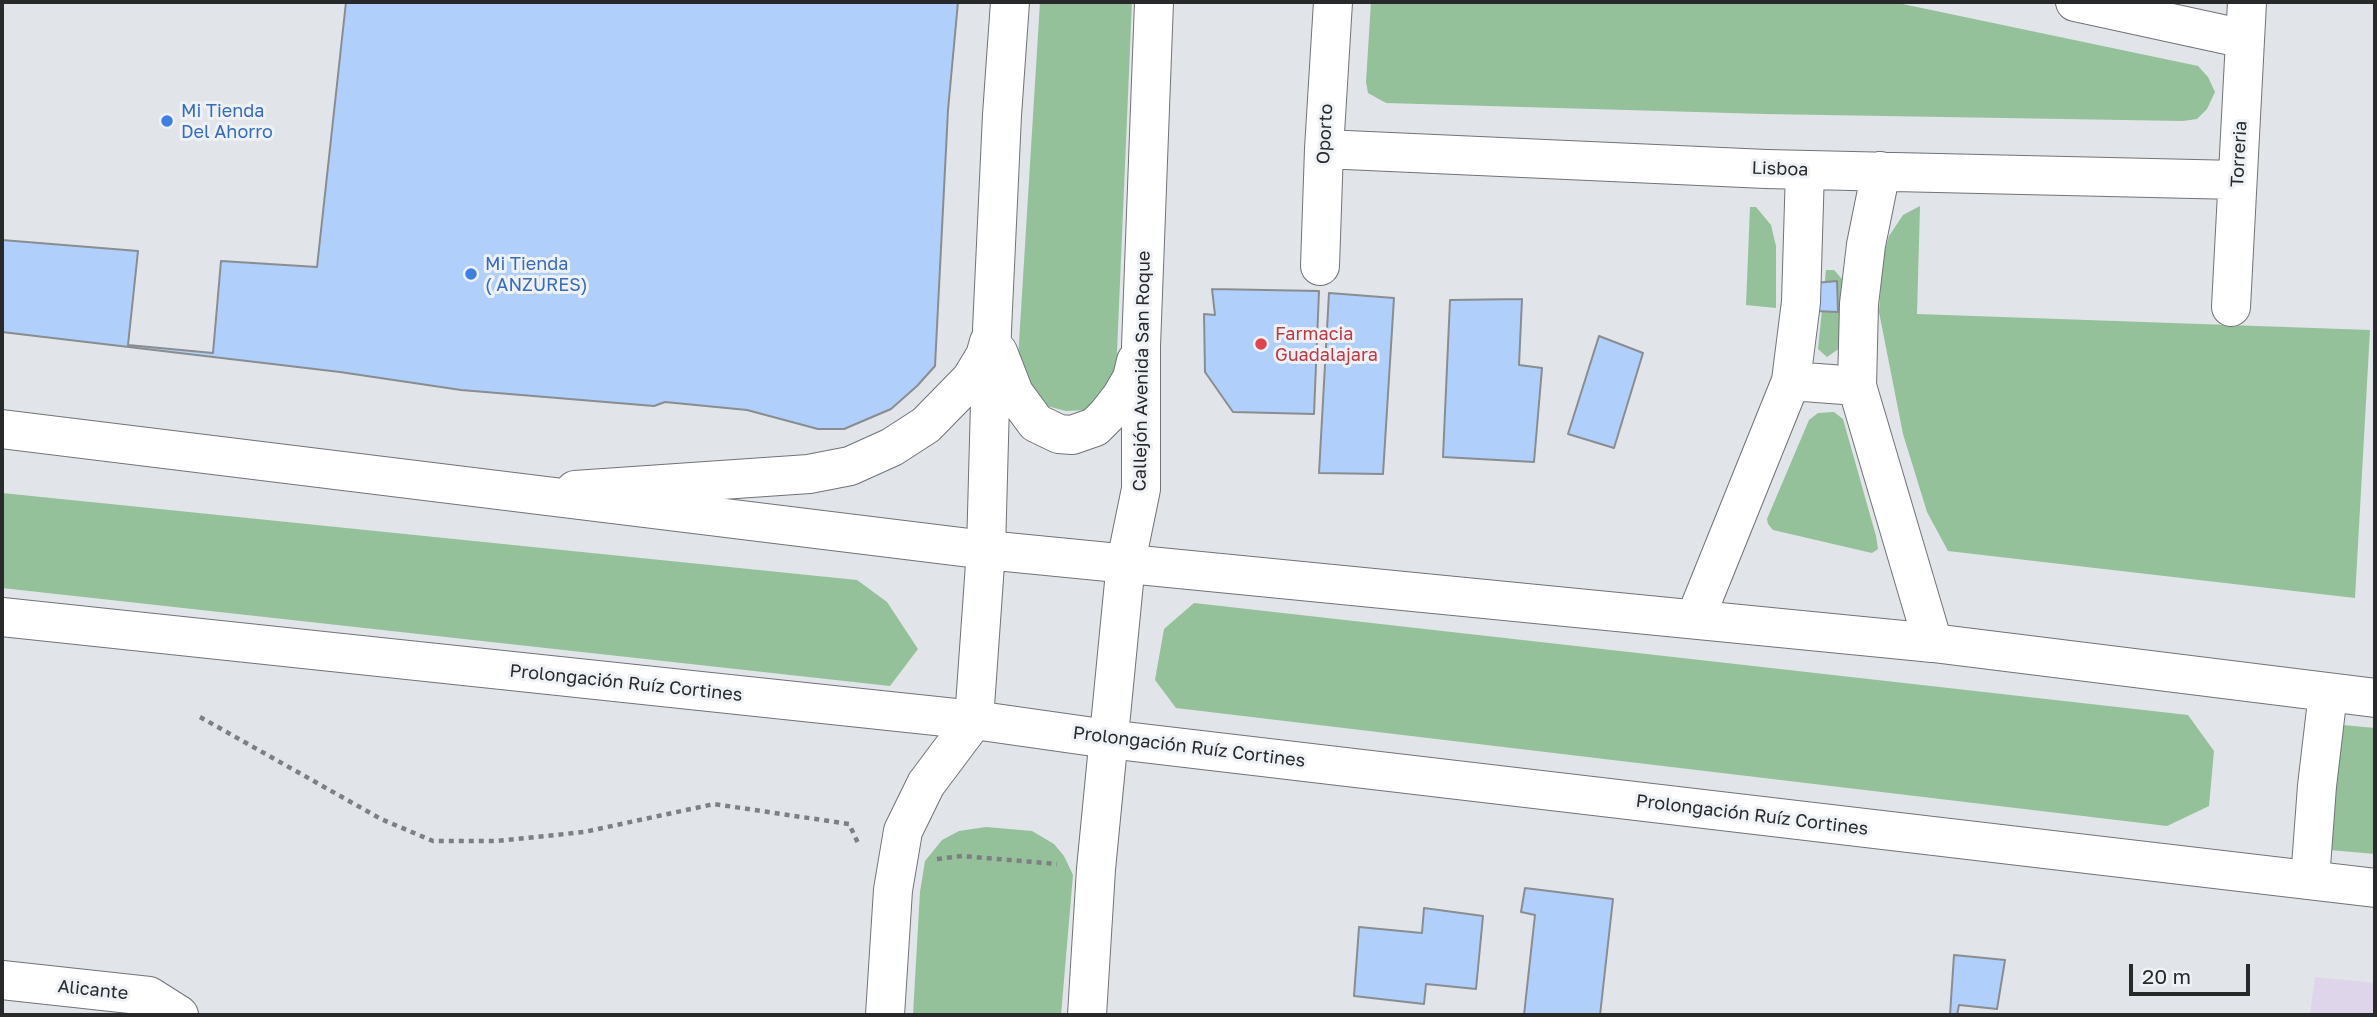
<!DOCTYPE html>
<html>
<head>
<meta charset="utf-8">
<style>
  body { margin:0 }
  #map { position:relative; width:2377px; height:1017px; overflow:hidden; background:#e1e4e8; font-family:"Golos Text",sans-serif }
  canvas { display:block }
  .frame { position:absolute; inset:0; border:4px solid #28292b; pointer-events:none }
  .scale { position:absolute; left:2129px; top:964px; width:121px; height:32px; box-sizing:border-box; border:4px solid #28292b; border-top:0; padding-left:9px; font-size:21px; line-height:24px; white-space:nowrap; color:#28292b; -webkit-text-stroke:5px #eef1f5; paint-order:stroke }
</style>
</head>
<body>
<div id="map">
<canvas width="2377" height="1017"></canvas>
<div class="frame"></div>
<div class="scale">20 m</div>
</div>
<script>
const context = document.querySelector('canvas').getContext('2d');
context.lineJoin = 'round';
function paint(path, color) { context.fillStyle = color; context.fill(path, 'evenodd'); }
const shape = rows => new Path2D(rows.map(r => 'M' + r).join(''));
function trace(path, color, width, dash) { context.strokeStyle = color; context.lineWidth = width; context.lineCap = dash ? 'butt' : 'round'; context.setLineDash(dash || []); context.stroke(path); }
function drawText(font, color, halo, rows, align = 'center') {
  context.font = font + ' "Golos Text",sans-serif'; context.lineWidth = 6; context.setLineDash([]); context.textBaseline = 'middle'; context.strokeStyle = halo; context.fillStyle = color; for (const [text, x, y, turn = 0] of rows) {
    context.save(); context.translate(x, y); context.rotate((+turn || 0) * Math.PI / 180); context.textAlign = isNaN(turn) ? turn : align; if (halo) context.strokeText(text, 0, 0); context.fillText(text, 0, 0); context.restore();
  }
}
paint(shape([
  [2315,977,2375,983,2375,1015,2310,1015]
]), '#ded5ea');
paint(shape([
  [1040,2,1132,2,1116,375,1087,410,1066,411,1047,406,1034,397,1018,359],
  [1371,2,1893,2,2198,66,2208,77,2215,92,2207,109,2197,119,2183,121,1765,114,1386,103,1368,93,1366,82],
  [1920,206,1917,314,2370,330,2355,598,1948,551,1927,512,1903,434,1879,312,1883,257,1889,236,1903,215],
  [1750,207,1756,207,1771,225,1776,246,1776,308,1746,305],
  [1826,270,1834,270,1842,279,1840,348,1827,357,1818,349],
  [1834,412,1843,419,1876,536,1878,549,1872,553,1773,530,1768,524,1767,519,1809,420,1818,413],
  [2,493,857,580,887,602,918,649,890,686,2,588],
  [1194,603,2188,715,2214,751,2209,806,2167,826,1176,708,1155,680,1164,629],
  [2343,725,2375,728,2375,854,2330,850],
  [986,827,1032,831,1054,844,1064,856,1073,875,1061,1015,913,1015,920,892,925,861,942,840,959,831]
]), '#94c09a');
const building = shape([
  [2,2,346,2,317,267,221,261,213,353,128,345,138,251,2,240,2,2],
  [2,2,958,2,948,110,935,366,917,386,891,409,844,429,818,429,747,410,665,402,654,406,461,390,340,372,2,332,2,2],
  [1837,281,1838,312,1815,311,1815,283,1837,281],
  [1212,289,1319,291,1314,414,1233,412,1205,372,1204,314,1215,315,1212,289],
  [1329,293,1394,298,1383,474,1319,473,1329,293],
  [1522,299,1519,365,1542,368,1534,462,1443,457,1450,300,1522,299],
  [1599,336,1643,353,1614,448,1568,434,1599,336],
  [1525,888,1613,899,1600,1015,1524,1015,1535,915,1521,912,1525,888],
  [1424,908,1483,916,1476,989,1426,984,1424,1004,1354,996,1359,927,1422,933,1424,908],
  [1954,955,2005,960,1997,1009,1959,1005,1957,1015,1950,1015,1954,955]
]);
paint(building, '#b0d0fb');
trace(building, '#8a8d90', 2);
const minor = shape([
  [2075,2,2245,39],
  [1324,149,1766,169,2237,180],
  [1881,171,1866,245,1859,304,1857,386,1933,643],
  [1320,266,1324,149,1333,2],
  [2231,307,2247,2],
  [998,352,1014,393,1036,423,1059,434,1072,435,1095,427,1107,415,1121,397,1132,378,1136,361],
  [1791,381,1857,386],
  [575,490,809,474,850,466,892,447,926,425,971,379,985,356,989,342],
  [1695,619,1791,381,1801,302,1805,170],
  [2310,880,2317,786,2328,693],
  [2,980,149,996,179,1015],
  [885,1015,893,890,903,831,926,784,974,720,986,550,992,330,1002,115,1010,2],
  [1087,1015,1096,869,1126,562,1141,489,1141,346,1154,2]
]);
const major = shape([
  [2,429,986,550,1933,643,2375,698],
  [2,617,974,720,1108,739,2375,888]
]);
trace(minor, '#707377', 40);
trace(major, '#707377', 40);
trace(shape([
  [200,717,381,819,433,841,497,841,584,832,714,804,849,824,859,845],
  [937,859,962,856,1057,864]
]), '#7d7f82', 4.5, [5, 5]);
trace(minor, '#fff', 38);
trace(major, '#fff', 38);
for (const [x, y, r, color] of [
  [167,121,7,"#3f7fe0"],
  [471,274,7,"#3f7fe0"],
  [1261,344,7,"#e0444e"]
]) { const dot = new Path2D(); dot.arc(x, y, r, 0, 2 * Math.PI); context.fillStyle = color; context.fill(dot); trace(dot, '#eef1f5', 2.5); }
drawText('18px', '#366cbe', '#eef1f5', [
  ["Mi Tienda",181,111],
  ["Del Ahorro",181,132],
  ["Mi Tienda",485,264],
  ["( ANZURES)",485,285]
], 'left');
drawText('18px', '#28292b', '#eef1f5', [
  ["Oporto",1325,134,-87],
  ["Torreria",2239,154,-87],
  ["Lisboa",1780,169,2],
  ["Callejón Avenida San Roque",1142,371,-89],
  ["Prolongación Ruíz Cortines",626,683,6],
  ["Prolongación Ruíz Cortines",1189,747,7],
  ["Prolongación Ruíz Cortines",1752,815,7],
  ["Alicante",93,990,6]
]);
drawText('18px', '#be3a42', '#eef1f5', [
  ["Farmacia",1275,334],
  ["Guadalajara",1275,355]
], 'left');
</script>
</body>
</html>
